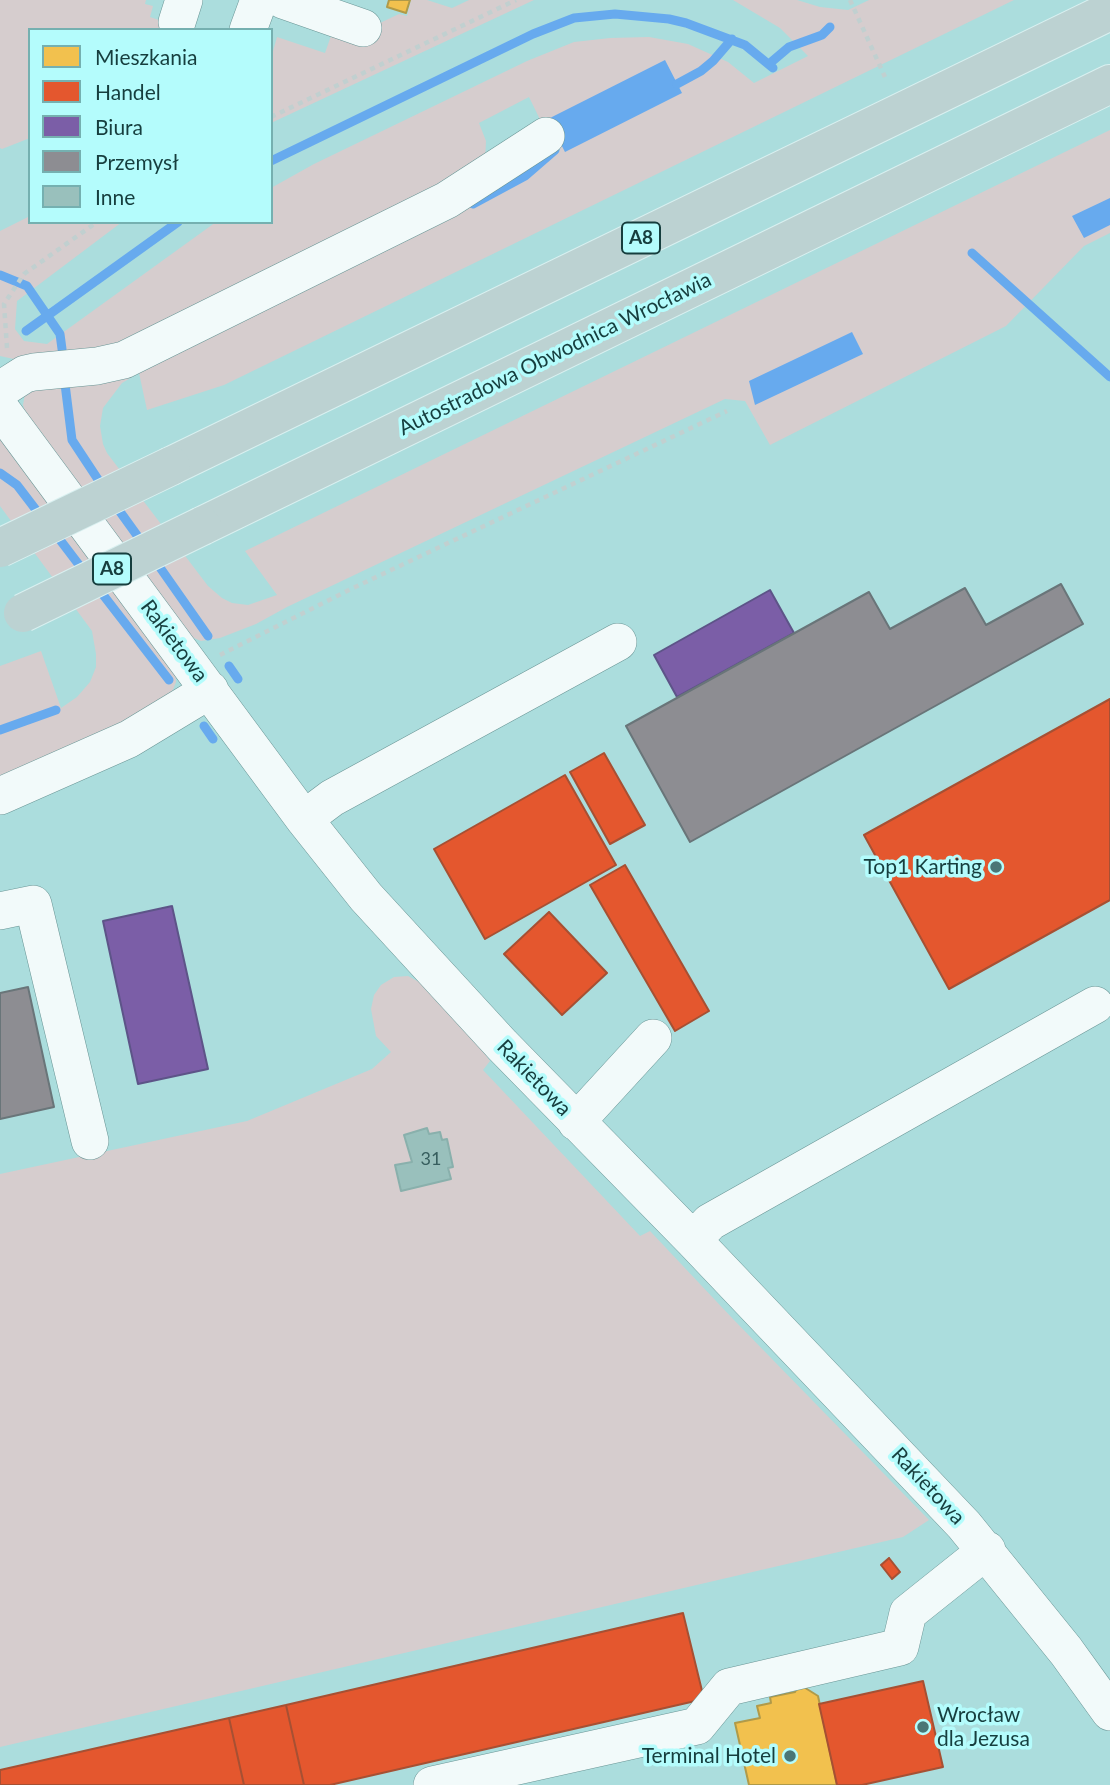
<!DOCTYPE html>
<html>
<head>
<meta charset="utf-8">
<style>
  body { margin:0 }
  #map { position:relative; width:1110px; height:1785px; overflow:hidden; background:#abdddd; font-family:Lato,sans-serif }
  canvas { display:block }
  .legend { position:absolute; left:28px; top:28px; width:245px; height:196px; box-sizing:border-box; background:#b4fcfc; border:2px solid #75b0b0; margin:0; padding:9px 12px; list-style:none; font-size:21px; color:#163e3e }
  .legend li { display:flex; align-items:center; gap:14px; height:35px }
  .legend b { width:35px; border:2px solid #75b0b0 }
</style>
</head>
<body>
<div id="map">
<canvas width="1110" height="1785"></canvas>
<ul class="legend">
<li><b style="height:19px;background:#f2c14e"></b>Mieszkania</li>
<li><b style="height:19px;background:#e4572e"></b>Handel</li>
<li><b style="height:19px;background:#7b5ea7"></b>Biura</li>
<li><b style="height:19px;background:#8d8d92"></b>Przemysł</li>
<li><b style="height:19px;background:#99c0bc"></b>Inne</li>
</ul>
</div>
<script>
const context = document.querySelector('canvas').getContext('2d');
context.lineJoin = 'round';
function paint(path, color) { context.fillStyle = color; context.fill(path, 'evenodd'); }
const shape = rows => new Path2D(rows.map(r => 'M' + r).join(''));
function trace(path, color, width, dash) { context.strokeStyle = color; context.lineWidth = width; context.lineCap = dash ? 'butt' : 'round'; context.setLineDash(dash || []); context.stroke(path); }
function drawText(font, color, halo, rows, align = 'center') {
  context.font = font + ' Lato,sans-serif'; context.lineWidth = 7; context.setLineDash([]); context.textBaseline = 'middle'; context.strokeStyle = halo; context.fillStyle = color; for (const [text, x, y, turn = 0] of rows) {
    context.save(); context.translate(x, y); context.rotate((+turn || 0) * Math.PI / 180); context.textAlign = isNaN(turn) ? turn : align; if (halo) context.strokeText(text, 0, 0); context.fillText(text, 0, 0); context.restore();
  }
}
paint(shape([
  [0,0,146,0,145,4,153,6,150,17,188,30,30,30,30,138,2,149,0,148],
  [411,0,427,0,452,8,469,0,534,0,271,123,271,58,277,37,325,53,332,33,365,30,399,14,407,16],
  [733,0,797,0,820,7,848,10,869,0,1014,0,224,385,147,410,139,373,122,383,103,408,100,426,103,444,107,453,208,586,222,598,232,603,248,605,277,595,245,551,1110,130,1110,233,1084,246,1006,326,770,445,745,401,725,399,287,607,256,624,220,638,201,641,189,636,177,623,27,419,23,405,25,394,28,389,42,380,108,371,146,358,423,222,554,148,529,97,479,123,486,141,485,162,458,181,127,350,90,357,32,363,0,356,0,231,30,216,30,222,122,222,17,301,15,329,24,341,47,344,216,222,271,222,271,188,314,164,527,61,574,42,610,38,649,37,688,44,728,62,754,83,808,56,780,28],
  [0,430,175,667,176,682,170,697,0,787,0,666,41,651,61,708,77,697,90,682,96,667,96,654,92,631,0,506],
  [408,976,421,983,473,1036,490,1061,483,1070,640,1236,650,1231,733,1319,929,1520,903,1537,0,1747,0,1174,247,1121,372,1069,391,1052,376,1036,371,1009,374,995,381,985,394,977]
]), '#d6cdce');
paint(shape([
  [665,60,682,93,565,152,548,119],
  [1110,198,1110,225,1084,238,1072,216],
  [852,332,863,354,755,405,749,381]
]), '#67aaee');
const homes = shape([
  [389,0,410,0,406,13,387,7,389,0],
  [799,1684,818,1696,837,1785,749,1785,735,1723,760,1718,757,1706,771,1703,770,1697,795,1692,799,1684]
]);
paint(homes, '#f2c14e');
trace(homes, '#b09a49', 2);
const shops = shape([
  [1110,699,1110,900,949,989,864,835,1110,699],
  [604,753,645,825,610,844,570,772,604,753],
  [565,775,616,865,485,939,434,849,565,775],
  [625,865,709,1011,675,1031,590,885,625,865],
  [549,912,607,973,562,1015,504,954,549,912],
  [889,1558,900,1572,892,1579,881,1565,889,1558],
  [683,1613,704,1699,330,1785,304,1785,286,1705,683,1613],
  [923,1681,943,1767,862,1785,837,1785,819,1704,923,1681],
  [286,1705,304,1785,244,1785,229,1718,286,1705],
  [229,1718,244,1785,0,1785,0,1770,229,1718]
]);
paint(shops, '#e4572e');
trace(shops, '#a65033', 2);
const offices = shape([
  [770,590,794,633,677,697,654,655,770,590],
  [172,906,208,1069,138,1084,103,921,172,906]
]);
paint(offices, '#7b5ea7');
trace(offices, '#5d5488', 2);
const industry = shape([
  [1061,584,1083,624,690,842,626,726,869,592,890,629,965,588,986,625,1061,584],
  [28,987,54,1107,0,1119,0,993,28,987]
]);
paint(industry, '#8d8d92');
trace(industry, '#697579', 2);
trace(shape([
  [769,64,789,47,822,35,830,27],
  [677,84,701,71,713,61,732,39],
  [271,161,533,34,574,18,615,14,669,19,686,23,745,45,773,68],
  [473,204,525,176,555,150],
  [972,253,1110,377],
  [0,275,27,286,60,334,62,349],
  [26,331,178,222],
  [65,384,72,440,103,487],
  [0,473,17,485,43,519],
  [113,502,144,545],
  [54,532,86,574],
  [154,559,208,636],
  [97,587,169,680],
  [229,666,238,679],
  [204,726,213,739],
  [0,730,56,710]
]), '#67aaee', 9);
const building = shape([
  [427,1128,429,1134,440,1132,442,1140,447,1139,453,1167,448,1168,451,1179,401,1191,395,1165,412,1162,404,1135,427,1128]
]);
paint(building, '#99c0bc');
trace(building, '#89b0ac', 2);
const minor = shape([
  [283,0,363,28],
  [177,22,184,0],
  [248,30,259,0],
  [0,390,25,374,34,372,97,366,124,360,447,200,546,136],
  [0,408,304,819,366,897,502,1045,693,1240,964,1525,1066,1651,1110,1712],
  [0,796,129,739,210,690],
  [304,819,332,798,618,642],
  [0,911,33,904,90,1141],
  [576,1122,653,1038],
  [693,1240,710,1222,1095,1005],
  [432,1785,697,1726,729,1687,900,1647,908,1613,987,1550]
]);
const highway = shape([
  [171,466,1110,11],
  [202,526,1110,84]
]);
trace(minor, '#699595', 38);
trace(highway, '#d9f0f0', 40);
trace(shape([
  [850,0,885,77],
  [271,117,516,0],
  [7,348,4,304,24,274,97,222],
  [220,655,351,589,727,411]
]), '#c1d0d0', 4.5, [5, 5]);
trace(minor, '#f2fafa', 37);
trace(highway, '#bcd2d2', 38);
const highwayBridge = shape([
  [0,548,171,466],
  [23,613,202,526]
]);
trace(highwayBridge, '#d9f0f0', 40, []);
trace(highwayBridge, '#bcd2d2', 38);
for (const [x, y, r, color] of [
  [996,867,7,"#4a7676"],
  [923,1727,7,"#4a7676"],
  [790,1756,7,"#4a7676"]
]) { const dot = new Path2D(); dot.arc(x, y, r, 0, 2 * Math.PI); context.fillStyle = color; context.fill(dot); trace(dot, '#b4fcfc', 2.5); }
drawText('18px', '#375e5e', null, [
  ["31",431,1159]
]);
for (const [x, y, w] of [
  [641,238,38],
  [112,569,38]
]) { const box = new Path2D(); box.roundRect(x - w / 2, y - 15.5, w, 31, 5); context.fillStyle = '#b4fcfc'; context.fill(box); trace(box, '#163e3e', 2); }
drawText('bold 19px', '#163e3e', null, [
  ["A8",641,238],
  ["A8",112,569]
]);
drawText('21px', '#163e3e', '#b4fcfc', [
  ["Autostradowa Obwodnica Wrocławia",555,354,-26],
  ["Rakietowa",174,641,53],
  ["Rakietowa",534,1078,46],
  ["Rakietowa",928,1486,47]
]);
drawText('21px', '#163e3e', '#b4fcfc', [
  ["Top1 Karting",982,867],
  ["Wrocław",937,1715,"left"],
  ["dla Jezusa",937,1739,"left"],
  ["Terminal Hotel",776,1756]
], 'right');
</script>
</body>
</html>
